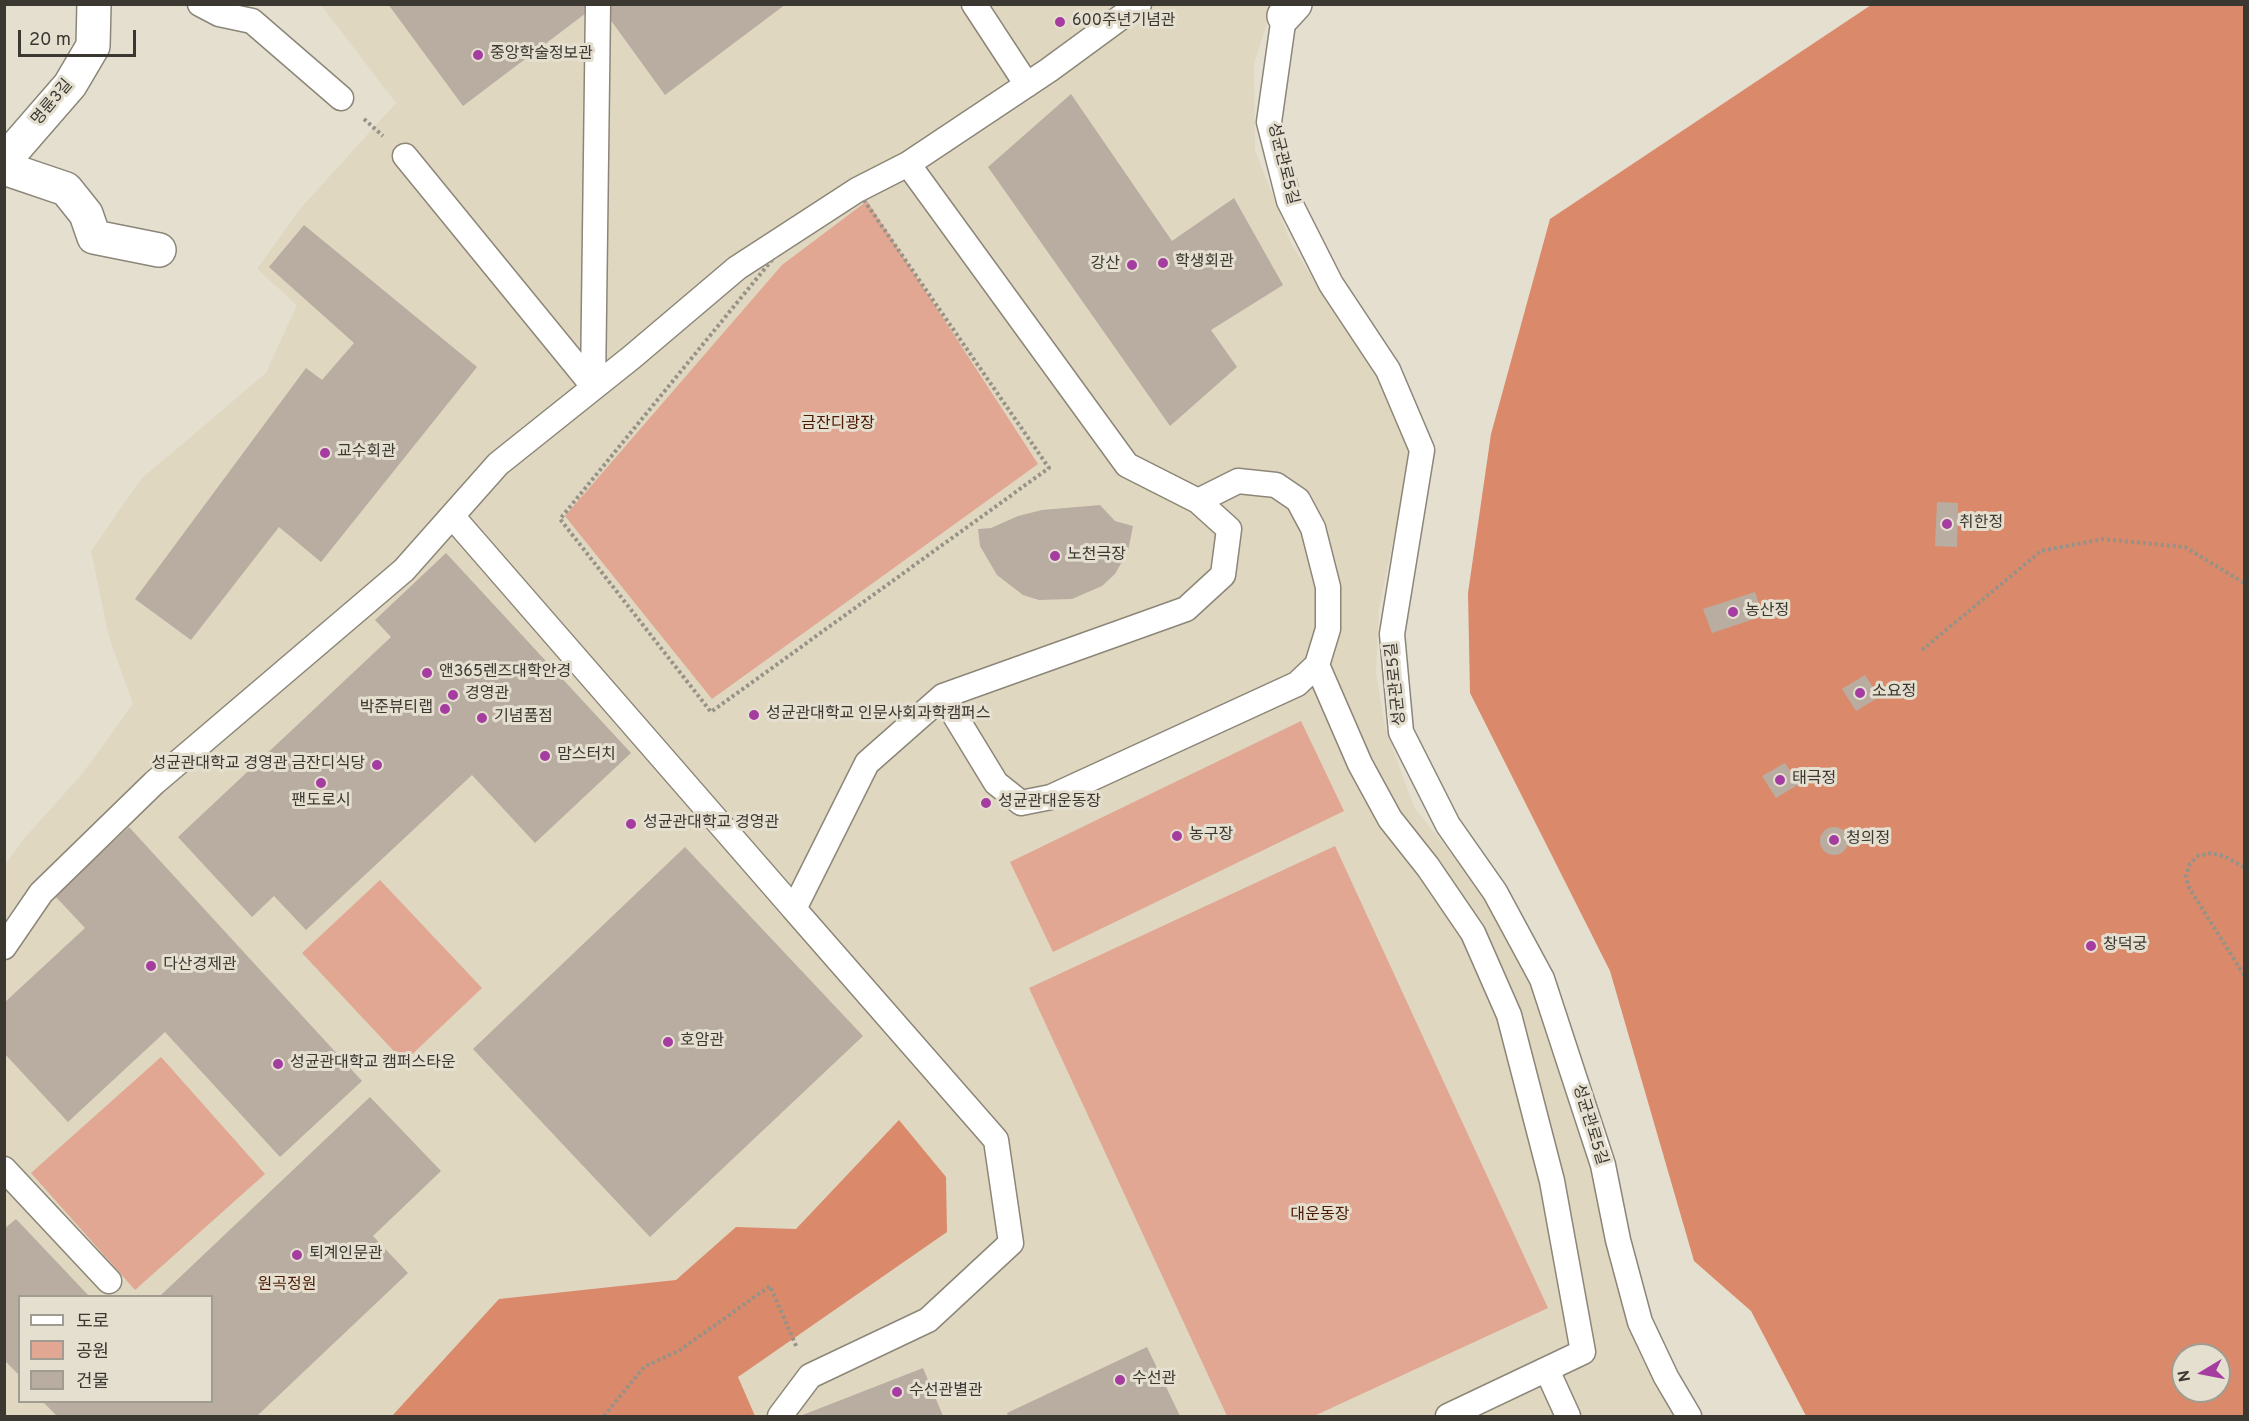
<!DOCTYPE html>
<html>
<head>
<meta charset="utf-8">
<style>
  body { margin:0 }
  #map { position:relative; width:2249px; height:1421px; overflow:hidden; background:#e5dfd0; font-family:Overpass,"Noto Sans KR",sans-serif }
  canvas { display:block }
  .frame { position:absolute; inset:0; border:6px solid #3b3832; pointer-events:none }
  .legend { position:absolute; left:18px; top:1295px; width:195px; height:108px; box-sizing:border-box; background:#e5dfd0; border:2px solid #a19c91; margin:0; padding:8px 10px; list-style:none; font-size:18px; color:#3b3832 }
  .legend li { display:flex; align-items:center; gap:12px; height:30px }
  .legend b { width:30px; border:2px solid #a19c91 }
  .north { position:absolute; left:2171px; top:1343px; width:60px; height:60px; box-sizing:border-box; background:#e5dfd0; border:2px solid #a19c91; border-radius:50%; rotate:260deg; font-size:16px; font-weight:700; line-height:24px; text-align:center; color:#3b3832 }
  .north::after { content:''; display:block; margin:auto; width:21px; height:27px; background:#a53da0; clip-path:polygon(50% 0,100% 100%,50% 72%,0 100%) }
  .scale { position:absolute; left:18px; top:30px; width:118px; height:27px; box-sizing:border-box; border:3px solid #3b3832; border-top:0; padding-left:8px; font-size:18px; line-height:21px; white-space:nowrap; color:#3b3832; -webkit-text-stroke:4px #e5dfd0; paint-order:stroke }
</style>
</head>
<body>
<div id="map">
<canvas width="2249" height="1421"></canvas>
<div class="frame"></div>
<ul class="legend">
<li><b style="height:8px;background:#fff"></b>도로</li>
<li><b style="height:16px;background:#e1a792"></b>공원</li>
<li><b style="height:16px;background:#b9ada1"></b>건물</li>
</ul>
<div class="north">N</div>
<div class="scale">20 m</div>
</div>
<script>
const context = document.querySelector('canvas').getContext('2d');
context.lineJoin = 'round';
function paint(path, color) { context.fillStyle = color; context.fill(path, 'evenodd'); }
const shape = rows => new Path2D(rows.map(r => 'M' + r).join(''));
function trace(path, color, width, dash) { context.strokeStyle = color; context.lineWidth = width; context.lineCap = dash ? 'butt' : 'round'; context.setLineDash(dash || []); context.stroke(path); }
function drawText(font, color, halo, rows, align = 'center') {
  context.font = font + ' Overpass,"Noto Sans KR",sans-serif'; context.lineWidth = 6; context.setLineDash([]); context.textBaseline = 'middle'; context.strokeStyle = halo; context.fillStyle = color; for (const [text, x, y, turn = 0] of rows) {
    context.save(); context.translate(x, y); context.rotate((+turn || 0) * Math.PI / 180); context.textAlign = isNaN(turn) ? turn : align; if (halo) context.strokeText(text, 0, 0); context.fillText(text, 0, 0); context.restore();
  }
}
paint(shape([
  [321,5,1273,5,1254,64,1255,150,1291,243,1326,300,1383,383,1411,452,1379,609,1376,673,1385,727,1414,807,1485,896,1533,984,1594,1170,1610,1264,1637,1349,1675,1416,5,1416,5,865,21,842,82,774,133,704,109,637,91,551,141,479,266,373,297,305,257,269,300,209,396,103],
  [20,1296,212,1296,212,1402,20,1402]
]), '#dfd7c0');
paint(shape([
  [867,201,1038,464,712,699,565,516,782,265],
  [1301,721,1344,811,1053,952,1010,862],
  [1335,846,1548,1308,1314,1416,1227,1416,1029,988],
  [380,880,482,988,404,1062,302,953],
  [161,1057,265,1174,135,1290,31,1173]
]), '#e1a792');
paint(shape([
  [1871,5,2244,5,2244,1416,1806,1416,1751,1311,1694,1261,1610,971,1470,693,1468,593,1491,434,1550,219],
  [2183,1355,2219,1355,2219,1391,2183,1391],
  [899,1120,946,1177,947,1232,738,1377,755,1416,392,1416,499,1299,676,1280,736,1227,796,1229]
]), '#da8a6b');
paint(shape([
  [388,4,598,4,463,106],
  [599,4,786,4,665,95],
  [1071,94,1172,241,1234,198,1283,285,1211,330,1237,367,1170,426,988,167],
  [304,225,477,367,321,562,279,527,191,640,135,599,306,368,322,380,354,343,269,267],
  [1937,502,1958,503,1957,547,1935,546],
  [1100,505,1115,521,1133,526,1128,551,1115,574,1102,586,1072,599,1039,600,1023,595,997,575,980,546,978,529,991,528,1018,516,1042,510],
  [446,553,631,753,535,843,472,775,306,930,274,896,252,917,178,837,391,637,375,620],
  [1755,592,1763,616,1712,633,1703,609],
  [1865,675,1879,697,1856,711,1842,689],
  [1785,763,1799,784,1776,798,1762,776],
  '1820 841a14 14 0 1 1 28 0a14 14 0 1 1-28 0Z',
  [129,827,362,1081,280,1157,165,1032,68,1122,4,1053,4,1003,85,928,55,896],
  [685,847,863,1036,650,1237,473,1049],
  [370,1097,441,1171,373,1236,408,1273,257,1416,57,1416,43,1402,212,1402,212,1296,160,1296],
  [16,1219,89,1296,20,1296,20,1376,4,1360,4,1229],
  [1147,1347,1180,1416,1008,1416,1007,1413],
  [923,1368,943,1416,800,1416]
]), '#b9ada1');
const service = shape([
  [200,4,219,14,252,21,341,98],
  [974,4,1027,85],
  [1284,16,1269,122,1289,201,1331,284,1388,370,1422,450,1392,634,1401,732,1448,825,1495,892,1542,979,1603,1165,1618,1240,1640,1322,1666,1377,1689,1416],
  [405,156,593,386],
  [593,386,598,4],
  [452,516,794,909],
  [1317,665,1360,764,1390,819,1428,867,1473,933,1509,1015,1552,1181,1583,1352,1448,1416],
  [943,696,996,783,1021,803,1051,797,1297,684,1317,665,1328,629,1328,587,1313,528,1298,500,1276,485,1238,481,1198,501],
  [4,947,41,893,154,783,404,570,498,464,632,357,737,268,857,190,908,164],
  [4,1169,109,1281],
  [1547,1370,1568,1416],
  [780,1416,810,1376,928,1320,1011,1243,996,1140,794,909,867,763,943,696,1186,609,1223,575,1229,529,1198,501,1127,465,908,164,1049,70,1139,4]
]);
const minor = shape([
  [1284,16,1295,4],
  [4,161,70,85,93,46,94,4],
  [4,168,66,189,86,214,94,237,159,250]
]);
trace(service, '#8c8678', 27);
trace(minor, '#8c8678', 36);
trace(shape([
  [364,119,383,136],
  [857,190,1049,468,711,712,560,519,776,255,857,190],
  [1922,650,2041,551,2103,539,2185,547,2244,583],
  [2244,867,2224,856,2211,853,2198,856,2190,864,2186,876,2188,886,2244,975],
  [604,1416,644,1367,680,1350,770,1286,797,1348]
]), '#969287', 4, [3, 3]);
trace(service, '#fff', 24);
trace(minor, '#fff', 33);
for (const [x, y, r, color] of [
  [1060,22,6,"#a53da0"],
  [478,55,6,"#a53da0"],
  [1163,263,6,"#a53da0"],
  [1132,265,6,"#a53da0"],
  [325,453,6,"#a53da0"],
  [1947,524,6,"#a53da0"],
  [1055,556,6,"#a53da0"],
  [1733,612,6,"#a53da0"],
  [427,673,6,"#a53da0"],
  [1860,693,6,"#a53da0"],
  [453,695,6,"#a53da0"],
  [445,709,6,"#a53da0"],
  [754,715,6,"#a53da0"],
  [482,718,6,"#a53da0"],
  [545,756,6,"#a53da0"],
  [377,765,6,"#a53da0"],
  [1780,780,6,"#a53da0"],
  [321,783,6,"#a53da0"],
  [986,803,6,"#a53da0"],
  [631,824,6,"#a53da0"],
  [1177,836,6,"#a53da0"],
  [1834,840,6,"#a53da0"],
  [2091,946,6,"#a53da0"],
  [151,966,6,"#a53da0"],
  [668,1042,6,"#a53da0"],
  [278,1064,6,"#a53da0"],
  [297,1255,6,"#a53da0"],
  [1120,1380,6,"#a53da0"],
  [897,1392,6,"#a53da0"]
]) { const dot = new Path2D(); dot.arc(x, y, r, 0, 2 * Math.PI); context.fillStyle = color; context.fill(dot); trace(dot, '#e5dfd0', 2); }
drawText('16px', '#3b3832', '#e5dfd0', [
  ["600주년기념관",1072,22],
  ["중앙학술정보관",490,55],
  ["학생회관",1175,263],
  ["강산",1120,265,"right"],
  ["교수회관",337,453],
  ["취한정",1959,524],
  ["노천극장",1067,556],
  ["농산정",1745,612],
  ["앤365렌즈대학안경",439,673],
  ["소요정",1872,693],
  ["경영관",465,695],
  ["박준뷰티랩",433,709,"right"],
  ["성균관대학교 인문사회과학캠퍼스",766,715],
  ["기념품점",494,718],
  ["맘스터치",557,756],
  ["성균관대학교 경영관 금잔디식당",365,765,"right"],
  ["태극정",1792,780],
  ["팬도로시",321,802,"center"],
  ["성균관대운동장",998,803],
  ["성균관대학교 경영관",643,824],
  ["농구장",1189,836],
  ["청의정",1846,840],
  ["창덕궁",2103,946],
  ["다산경제관",163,966],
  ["호암관",680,1042],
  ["성균관대학교 캠퍼스타운",290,1064],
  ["퇴계인문관",309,1255],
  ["수선관",1132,1380],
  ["수선관별관",909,1392]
], 'left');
drawText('16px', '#3b3832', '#e5dfd0', [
  ["명륜3길",53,103,-50],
  ["성균관로5길",1282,164,76],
  ["성균관로5길",1397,684,-96],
  ["성균관로5길",1589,1125,73]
]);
drawText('16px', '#4c1a04', '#e5dfd0', [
  ["금잔디광장",838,425],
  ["대운동장",1320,1216],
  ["원곡정원",287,1286]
]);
</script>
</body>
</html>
